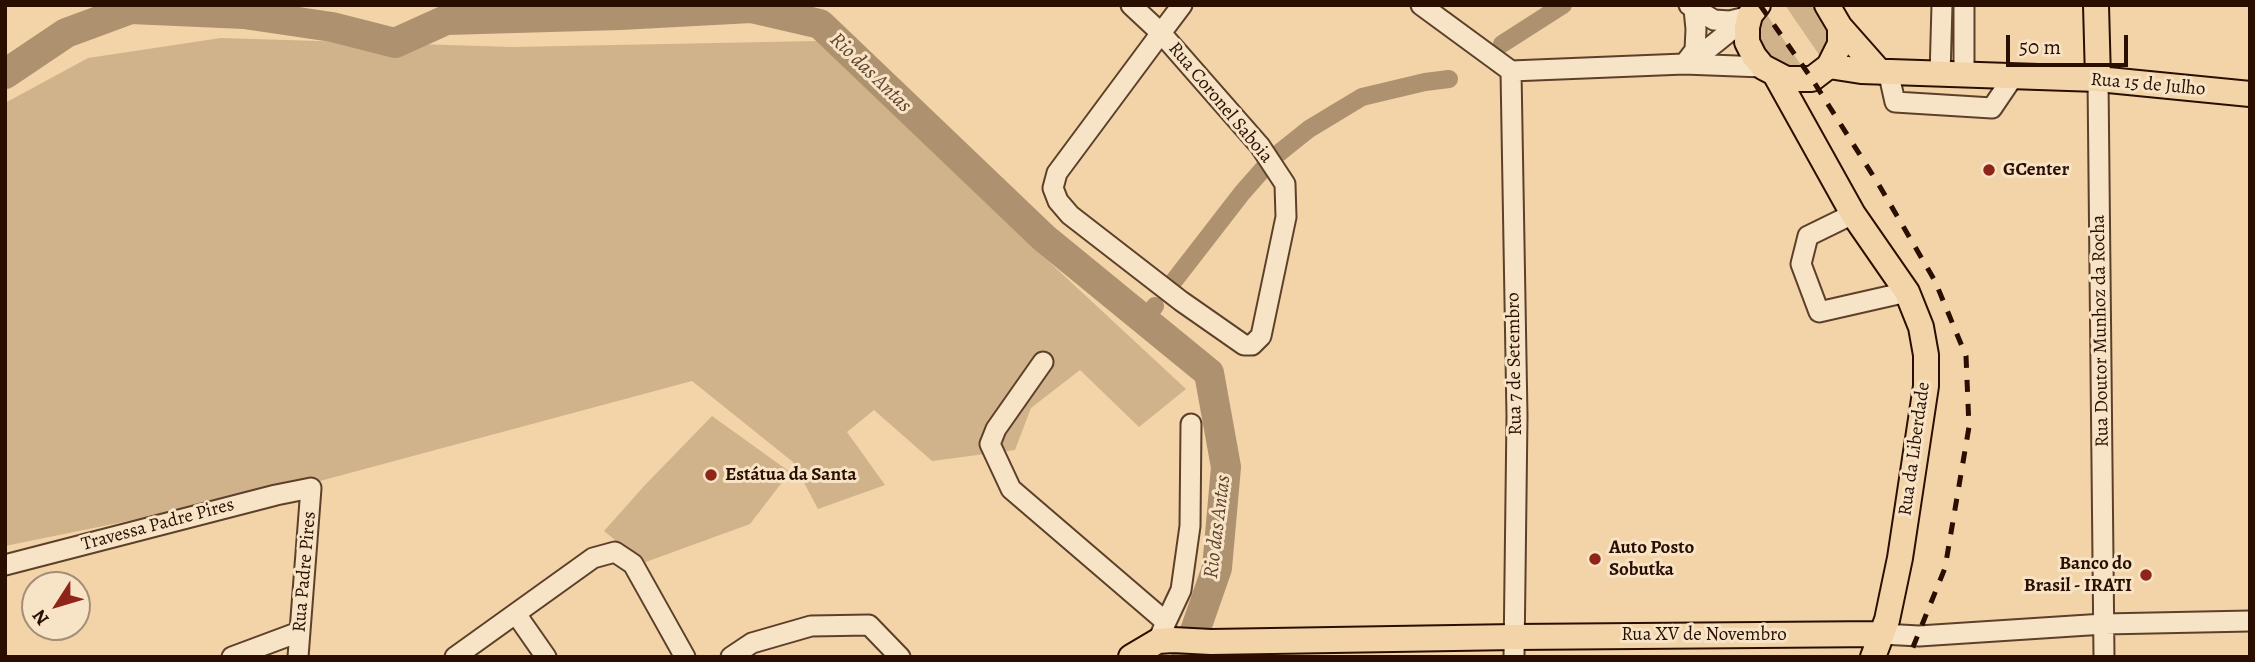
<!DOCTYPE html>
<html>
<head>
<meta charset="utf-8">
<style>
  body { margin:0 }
  #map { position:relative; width:2255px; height:662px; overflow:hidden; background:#f2d4a8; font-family:Alegreya,serif }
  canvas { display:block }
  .frame { position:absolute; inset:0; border:7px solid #2a0f00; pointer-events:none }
  .north { position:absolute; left:21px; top:571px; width:70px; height:70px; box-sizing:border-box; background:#f7e3c6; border:2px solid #a58e77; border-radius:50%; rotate:233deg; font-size:19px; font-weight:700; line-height:28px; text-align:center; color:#2a0f00 }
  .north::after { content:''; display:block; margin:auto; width:24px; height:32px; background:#8f2418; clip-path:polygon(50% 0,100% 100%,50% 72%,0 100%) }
  .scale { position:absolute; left:2006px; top:35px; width:122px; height:32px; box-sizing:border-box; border:4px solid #2a0f00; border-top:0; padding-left:9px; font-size:21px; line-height:24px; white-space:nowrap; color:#2a0f00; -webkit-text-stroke:5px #f7e3c6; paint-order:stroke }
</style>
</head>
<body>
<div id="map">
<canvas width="2255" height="662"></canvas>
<div class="frame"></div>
<div class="north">N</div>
<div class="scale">50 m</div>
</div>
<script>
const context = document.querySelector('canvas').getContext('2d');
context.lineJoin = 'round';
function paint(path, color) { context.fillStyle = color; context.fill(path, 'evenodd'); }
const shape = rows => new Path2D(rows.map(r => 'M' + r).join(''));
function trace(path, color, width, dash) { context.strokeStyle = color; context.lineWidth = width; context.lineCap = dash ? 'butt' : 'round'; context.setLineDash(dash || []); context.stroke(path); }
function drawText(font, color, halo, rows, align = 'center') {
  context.font = font + ' Alegreya,serif'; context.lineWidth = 6; context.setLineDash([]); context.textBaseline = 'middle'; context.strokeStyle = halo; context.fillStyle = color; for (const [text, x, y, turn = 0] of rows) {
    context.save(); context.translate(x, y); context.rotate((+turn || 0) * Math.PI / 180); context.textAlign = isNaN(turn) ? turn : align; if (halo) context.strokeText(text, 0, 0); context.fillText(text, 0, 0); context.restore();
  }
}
paint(shape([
  [1785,5,1819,5,1832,24,1824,62],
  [1763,9,1805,71,1776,67,1757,43,1757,21],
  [221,38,512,47,818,41,1044,257,1186,389,1139,427,1080,370,1031,408,1015,450,932,461,874,410,847,432,885,485,818,509,793,462,692,381,305,485,5,546,5,103,88,58],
  [712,416,790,472,750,524,643,563,604,531,645,485]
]), '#d0b38b');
trace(shape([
  [1502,44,1563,5],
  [1279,153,1309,129,1362,97,1425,82,1449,79],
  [1170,286,1242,193,1264,168],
  [1144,320,1155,306]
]), '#ae916f', 18);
trace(shape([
  [5,74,66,33,131,9,244,14,332,27,395,43,446,20,620,15,751,8,820,24,1044,238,1209,373,1226,467,1217,568,1186,657]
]), '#ae916f', 30);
const minor = shape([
  [1131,5,1161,33,1260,146,1285,184,1286,217,1261,336,1252,345,1244,345,1181,301,1070,215,1058,201,1053,188,1057,173,1161,33,1182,5],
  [1421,5,1511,71],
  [1689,5,1714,20,1730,21,1746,17],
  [1964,5,1964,76],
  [1685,63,1695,50,1696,29,1694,9],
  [1684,64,1709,48,1750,15],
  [1511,71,1517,416,1514,657],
  [1511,71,1684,64,1763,67],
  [1888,71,1895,102,1992,108,2013,77],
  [1940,75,1942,5],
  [2098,79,2104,657],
  [1853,214,1808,236,1801,264,1819,312,1907,292],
  [1043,362,996,429,990,444,1011,489,1166,622,1158,641],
  [5,565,276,495,311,488,298,657],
  [516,614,546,657],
  [1166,622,1181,590,1190,526,1191,424],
  [1882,634,1919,636,2104,624,2250,621],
  [232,657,299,632],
  [455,657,593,558,615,552,633,564,685,657],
  [731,657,752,643,811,626,869,625,900,657]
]);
const major = shape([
  [1758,5,1750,15,1747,27,1747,42,1754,56,1763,67,1786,79,1812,79,1829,66,1840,44,1840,27,1827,5],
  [2096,5,2098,79],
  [1840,27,1878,70],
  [1829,66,1861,71,2098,79,2250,94],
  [1775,74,1853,214,1907,292,1921,327,1926,355,1926,386,1900,558,1887,620,1873,657],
  [1131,657,1158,641,1173,640,1211,642,1515,637,1882,634]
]);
trace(minor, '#5c402a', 23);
trace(major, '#2a0f00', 28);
trace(minor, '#f7e3c6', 19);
trace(major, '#f2d4a8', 24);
trace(shape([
  [1760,5,1812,79,1879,185,1935,281,1966,356,1969,427,1945,568,1909,657]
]), '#2a0f00', 5, [12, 12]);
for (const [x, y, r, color] of [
  [1989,170,7,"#8f2418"],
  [711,475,7,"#8f2418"],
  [1595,559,7,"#8f2418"],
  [2146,575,7,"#8f2418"]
]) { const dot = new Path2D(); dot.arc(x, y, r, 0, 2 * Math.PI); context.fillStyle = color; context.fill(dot); trace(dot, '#f7e3c6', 2.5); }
drawText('19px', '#2a0f00', '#f7e3c6', [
  ["Rua 15 de Julho",2148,85,5],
  ["Rua Coronel Saboia",1220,103,50],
  ["Rua Doutor Munhoz da Rocha",2101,331,-91],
  ["Rua 7 de Setembro",1515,364,-91],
  ["Rua da Liberdade",1915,449,-82],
  ["Travessa Padre Pires",158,525,-15],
  ["Rua Padre Pires",305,572,-85],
  ["Rua XV de Novembro",1704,635]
]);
drawText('bold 19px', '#2a0f00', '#f7e3c6', [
  ["GCenter",2003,170],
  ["Estátua da Santa",725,475],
  ["Auto Posto",1609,548],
  ["Sobutka",1609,570],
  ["Banco do",2132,564,"right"],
  ["Brasil - IRATI",2132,586,"right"]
], 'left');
drawText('italic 21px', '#5f432c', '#f7e3c6', [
  ["Rio das Antas",870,73,44],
  ["Rio das Antas",1218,527,-83]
]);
</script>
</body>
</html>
